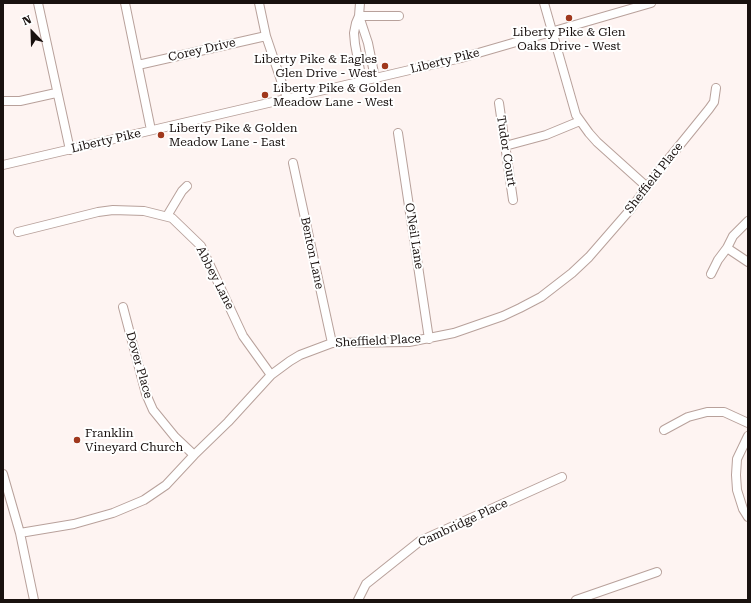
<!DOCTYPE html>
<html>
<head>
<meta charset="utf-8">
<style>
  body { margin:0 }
  #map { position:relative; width:751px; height:603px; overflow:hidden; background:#fef4f2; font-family:"Roboto Serif",serif }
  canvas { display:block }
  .frame { position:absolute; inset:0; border:4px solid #19110f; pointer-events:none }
  .north { position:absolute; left:12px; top:12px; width:40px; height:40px; -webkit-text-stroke:3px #fff; paint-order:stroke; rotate:337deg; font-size:11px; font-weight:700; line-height:16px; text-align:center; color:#19110f }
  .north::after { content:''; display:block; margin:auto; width:14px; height:18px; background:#19110f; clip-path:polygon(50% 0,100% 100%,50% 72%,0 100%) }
</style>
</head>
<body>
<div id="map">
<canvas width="751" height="603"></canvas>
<div class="frame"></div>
<div class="north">N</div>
</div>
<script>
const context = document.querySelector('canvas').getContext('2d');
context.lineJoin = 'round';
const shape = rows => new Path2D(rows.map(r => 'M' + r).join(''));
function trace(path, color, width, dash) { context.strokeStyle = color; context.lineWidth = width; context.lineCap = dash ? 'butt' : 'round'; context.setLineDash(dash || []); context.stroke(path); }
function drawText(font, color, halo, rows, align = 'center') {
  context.font = font + ' "Roboto Serif",serif'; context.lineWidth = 4; context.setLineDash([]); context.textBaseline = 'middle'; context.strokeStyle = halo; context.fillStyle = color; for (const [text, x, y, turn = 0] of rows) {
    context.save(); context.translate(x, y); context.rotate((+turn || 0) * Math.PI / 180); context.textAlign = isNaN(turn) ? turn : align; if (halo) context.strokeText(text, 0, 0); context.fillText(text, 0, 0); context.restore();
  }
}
const minor = shape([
  [38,3,70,150],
  [125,3,151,130],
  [259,3,266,36,287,98],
  [360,3,359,16,356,23,354,33,355,44,362,81],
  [544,3,576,115,589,133,597,142,647,187],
  [359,16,368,43,375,78],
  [359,16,399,16],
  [138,65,266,36],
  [3,101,20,101,56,93],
  [499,103,513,200],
  [398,133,429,339],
  [505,146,546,135,580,121],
  [293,163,332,343],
  [3,165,461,58,651,3],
  [167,216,182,191,187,186],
  [18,232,98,212,113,210,144,211,172,218,201,246,243,336,271,375],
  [727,248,748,262],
  [711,274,718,260,727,248,733,236,748,221],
  [123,307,146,394,153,410,175,437,194,455],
  [664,430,688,417,707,412,724,412,748,423],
  [748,436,737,459,736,475,737,490,743,509,748,517],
  [3,474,20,533,34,600],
  [20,533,74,524,113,513,144,500,166,485,194,455,228,422,271,375,290,361,300,355,332,343,409,342,454,333,503,316,520,308,541,297,572,273,589,257,629,211,662,167,709,109,714,102,716,88],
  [358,600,366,584,420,541,562,477],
  [576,600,657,572]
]);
trace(minor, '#b8a19b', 10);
trace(minor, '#fff', 8);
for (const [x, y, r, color] of [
  [569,18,4,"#a0381d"],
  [385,66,4,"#a0381d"],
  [265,95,4,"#a0381d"],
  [161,135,4,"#a0381d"],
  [77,440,4,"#a0381d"]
]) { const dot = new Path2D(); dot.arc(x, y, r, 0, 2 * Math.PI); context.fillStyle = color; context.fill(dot); trace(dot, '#fff', 1.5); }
drawText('12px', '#19110f', '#fff', [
  ["Liberty Pike & Glen",569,32,"center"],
  ["Oaks Drive - West",569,46,"center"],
  ["Liberty Pike & Eagles",377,59,"right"],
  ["Glen Drive - West",377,73,"right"],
  ["Liberty Pike & Golden",273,88],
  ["Meadow Lane - West",273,102],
  ["Liberty Pike & Golden",169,128],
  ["Meadow Lane - East",169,142],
  ["Franklin",85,433],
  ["Vineyard Church",85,447]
], 'left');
drawText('12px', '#19110f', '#fff', [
  ["Corey Drive",202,50,-13],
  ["Liberty Pike",445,61,-14],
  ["Liberty Pike",106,141,-13],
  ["Tudor Court",506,151,81],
  ["Sheffield Place",654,178,-52],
  ["O'Neil Lane",414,236,81],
  ["Benton Lane",312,253,78],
  ["Abbey Lane",215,278,63],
  ["Sheffield Place",378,341,-3],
  ["Dover Place",139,365,74],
  ["Cambridge Place",463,523,-25]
]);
</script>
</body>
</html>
